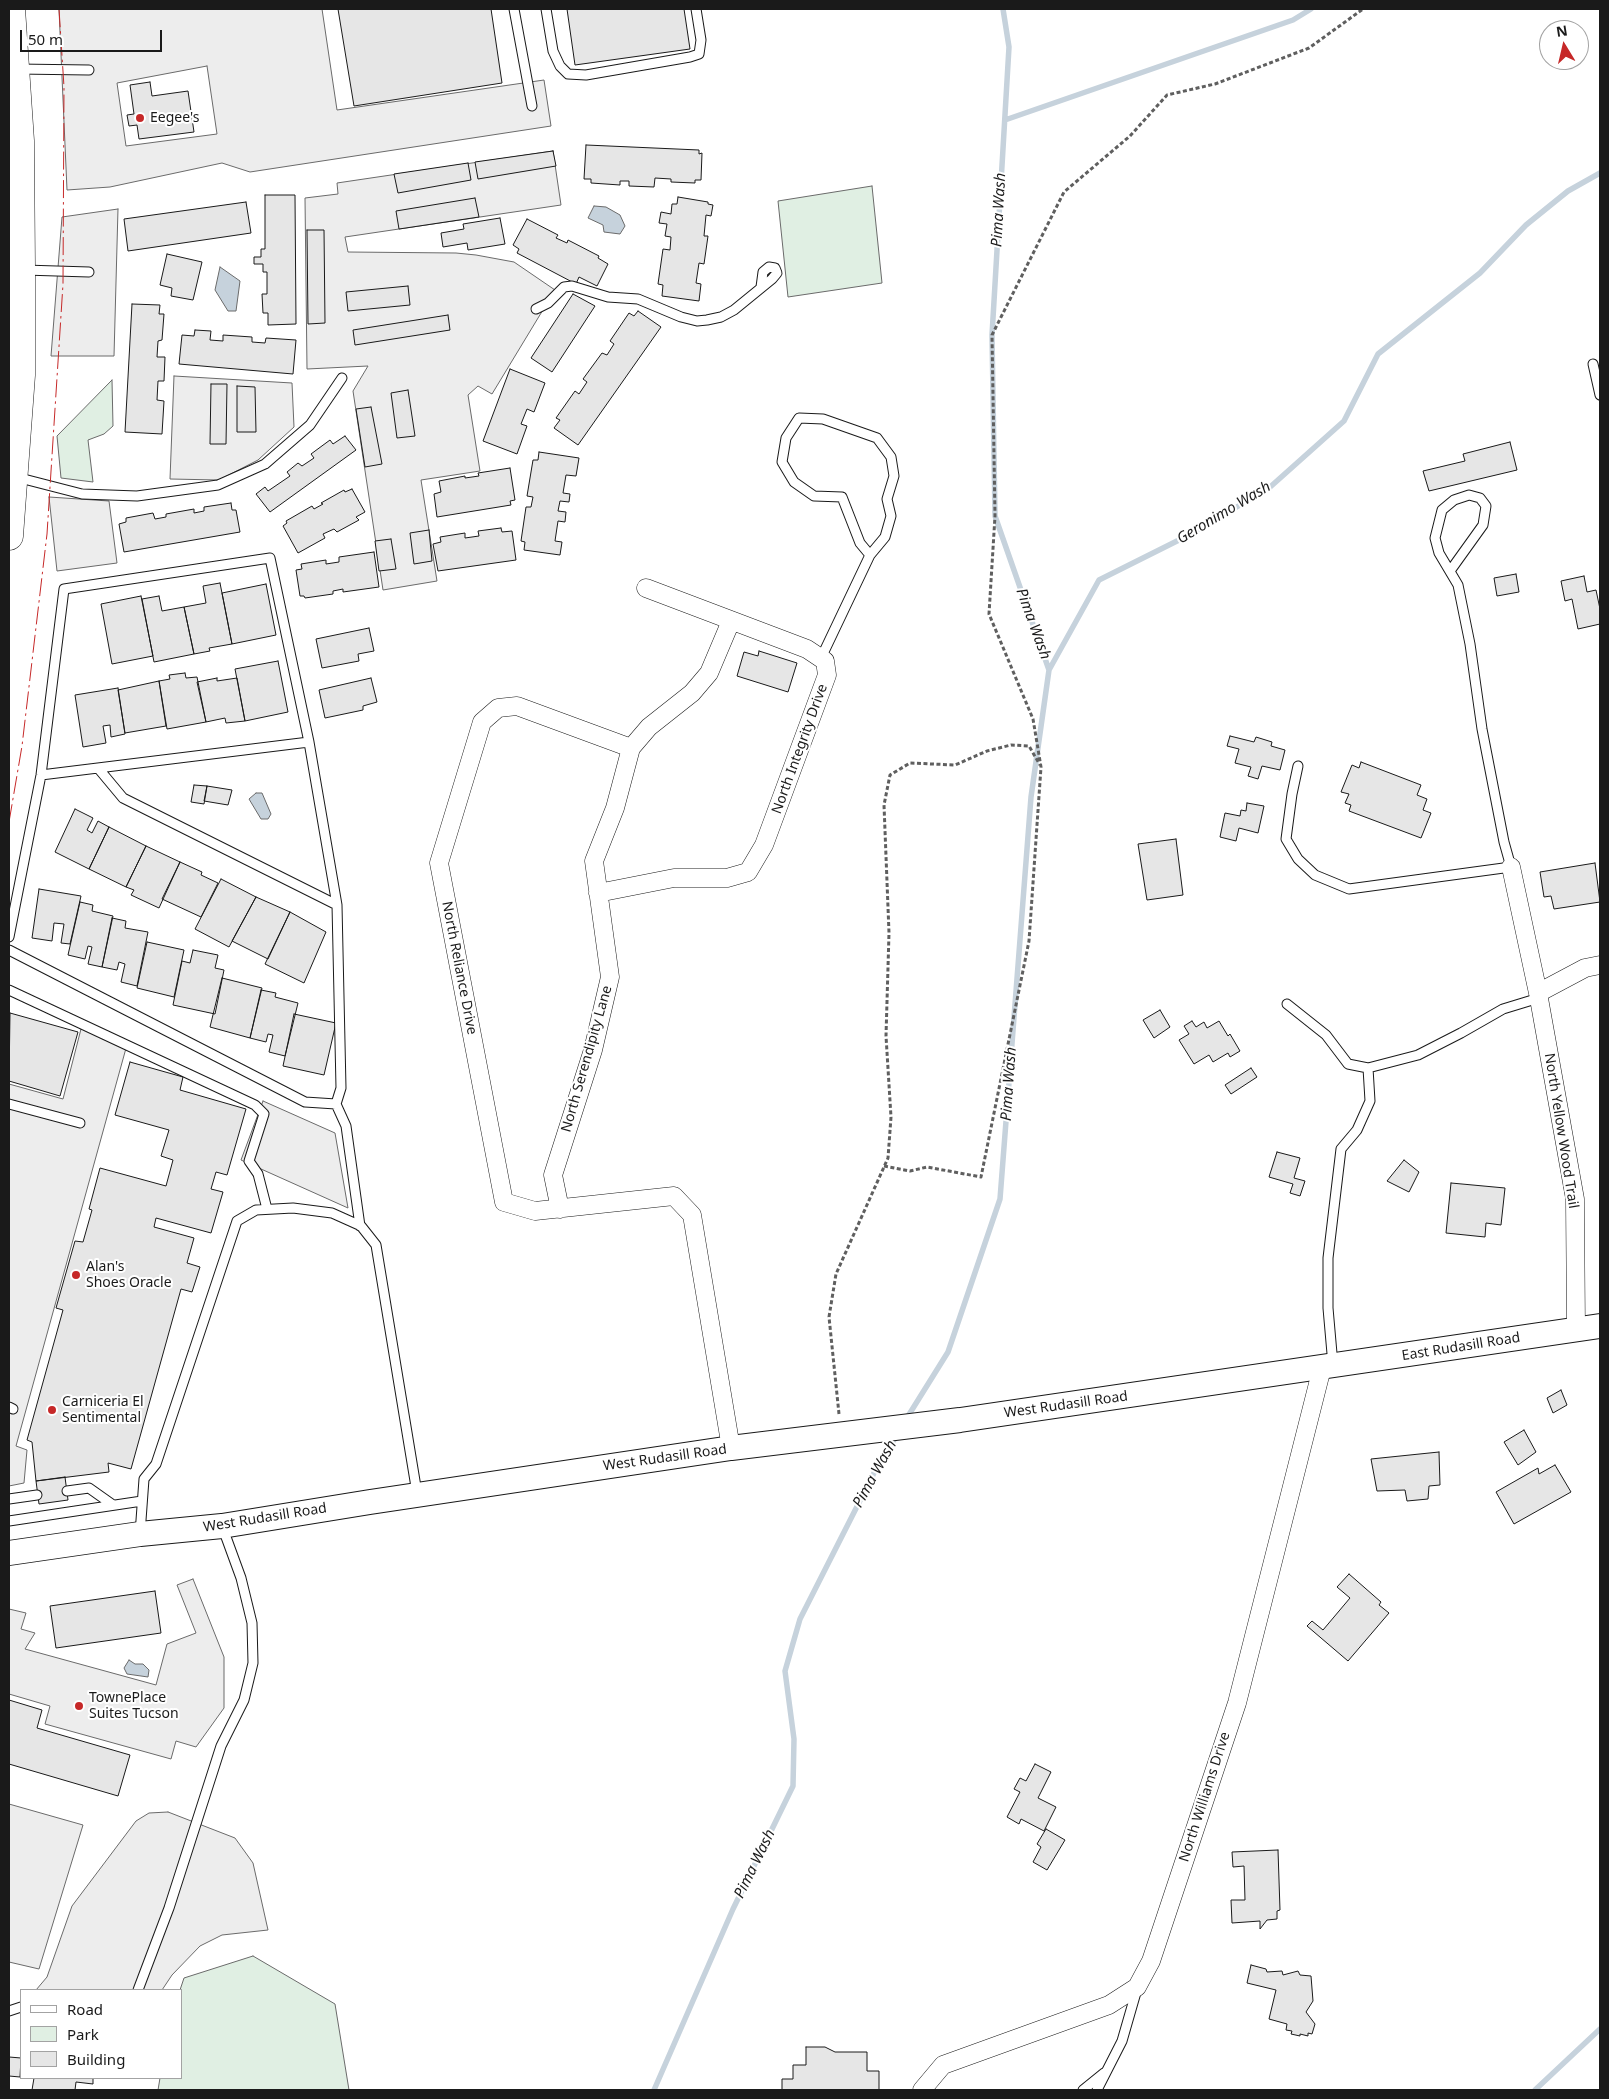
<!DOCTYPE html>
<html>
<head>
<meta charset="utf-8">
<style>
  body { margin:0 }
  #map { position:relative; width:1609px; height:2099px; overflow:hidden; background:#fff; font-family:"Noto Sans",sans-serif }
  canvas { display:block }
  .frame { position:absolute; inset:0; border:10px solid #1a1a1a; pointer-events:none }
  .legend { position:absolute; left:20px; top:1989px; width:162px; height:90px; box-sizing:border-box; background:#fff; border:1px solid #a3a3a3; margin:0; padding:6px 9px; list-style:none; font-size:15px; color:#1a1a1a }
  .legend li { display:flex; align-items:center; gap:10px; height:25px }
  .legend b { width:25px; border:1px solid #a3a3a3 }
  .north { position:absolute; left:1539px; top:20px; width:50px; height:50px; box-sizing:border-box; background:#fff; border:1px solid #a3a3a3; border-radius:50%; rotate:351deg; font-size:14px; font-weight:700; line-height:20px; text-align:center; color:#1a1a1a }
  .north::after { content:''; display:block; margin:auto; width:18px; height:22px; background:#c62828; clip-path:polygon(50% 0,100% 100%,50% 72%,0 100%) }
  .scale { position:absolute; left:20px; top:30px; width:142px; height:22px; box-sizing:border-box; border:2px solid #1a1a1a; border-top:0; padding-left:6px; font-size:15px; line-height:18px; white-space:nowrap; color:#1a1a1a; -webkit-text-stroke:4px #fff; paint-order:stroke }
</style>
</head>
<body>
<div id="map">
<canvas width="1609" height="2099"></canvas>
<div class="frame"></div>
<ul class="legend">
<li><b style="height:6px;background:#fff"></b>Road</li>
<li><b style="height:14px;background:#e0efe3"></b>Park</li>
<li><b style="height:14px;background:#e6e6e6"></b>Building</li>
</ul>
<div class="north">N</div>
<div class="scale">50 m</div>
</div>
<script>
const context = document.querySelector('canvas').getContext('2d');
context.lineJoin = 'round';
function paint(path, color) { context.fillStyle = color; context.fill(path, 'evenodd'); }
const shape = rows => new Path2D(rows.map(r => 'M' + r).join(''));
function trace(path, color, width, dash) { context.strokeStyle = color; context.lineWidth = width; context.lineCap = dash ? 'butt' : 'round'; context.setLineDash(dash || []); context.stroke(path); }
function drawText(font, color, halo, rows, align = 'center') {
  context.font = font + ' "Noto Sans",sans-serif'; context.lineWidth = 4; context.setLineDash([]); context.textBaseline = 'middle'; context.strokeStyle = halo; context.fillStyle = color; for (const [text, x, y, turn = 0] of rows) {
    context.save(); context.translate(x, y); context.rotate((+turn || 0) * Math.PI / 180); context.textAlign = isNaN(turn) ? turn : align; if (halo) context.strokeText(text, 0, 0); context.fillText(text, 0, 0); context.restore();
  }
}
const green = shape([
  [872,186,882,283,788,297,778,201,872,186],
  [112,380,113,426,104,434,88,440,93,482,61,478,57,436,112,380],
  [253,1956,335,2004,349,2090,158,2090,160,2078,181,2078,180,1990,184,1978,253,1956]
]);
paint(green, '#e0efe3');
trace(green, '#6a6a6a', 1);
const parking = shape([
  [59,9,322,9,337,110,544,80,551,126,250,172,222,163,110,187,67,190,59,9],
  [207,66,217,134,126,146,117,83,207,66],
  [553,151,561,205,345,237,348,252,456,253,476,255,514,262,555,290,492,394,478,386,468,395,480,471,421,480,437,581,383,590,353,391,368,366,307,369,305,198,338,194,337,183,553,151],
  [118,209,114,356,51,356,62,217,118,209],
  [174,376,292,383,294,427,258,460,219,480,170,479,174,376],
  [49,497,109,501,117,563,57,571,49,497],
  [81,1029,128,1041,16,1446,27,1450,24,1483,9,1486,9,1084,63,1099,81,1029],
  [263,1101,335,1133,348,1208,241,1160,263,1101],
  [193,1579,224,1657,224,1708,196,1747,176,1741,171,1759,45,1724,50,1706,9,1694,9,1609,26,1613,21,1629,35,1633,25,1649,156,1685,167,1644,196,1633,177,1585,193,1579],
  [9,1804,83,1825,39,1969,9,1962,9,1804],
  [168,1812,235,1838,253,1863,268,1930,222,1935,200,1946,172,1975,162,1990,36,1990,47,1977,72,1906,136,1821,149,1813,168,1812]
]);
paint(parking, '#ededed');
trace(parking, '#6a6a6a', 1);
const water = shape([
  [594,206,606,207,620,215,625,226,620,234,604,232,603,225,588,218,594,206],
  [220,267,240,281,236,311,228,311,215,290,220,267],
  [256,793,262,793,271,814,268,819,261,819,249,799,256,793],
  [129,1660,135,1664,143,1664,149,1670,148,1677,127,1674,124,1668,129,1660]
]);
paint(water, '#c6d2dc');
trace(water, '#6a6a6a', 1);
trace(shape([
  [1005,120,1293,20,1311,9],
  [1049,670,1099,580,1189,535,1269,488,1344,421,1378,354,1480,273,1526,225,1568,191,1600,173],
  [905,1421,948,1352,1000,1199,1031,797,1049,670,995,516,992,335,1009,47,1003,9],
  [654,2090,733,1909,793,1786,794,1739,785,1671,800,1619,876,1469,897,1435],
  [1535,2090,1600,2029]
]), '#c6d2dc', 5.5);
const building = shape([
  [338,9,491,9,502,83,354,106,338,9],
  [567,9,684,9,690,49,575,65,567,9],
  [150,82,152,96,188,91,194,132,139,139,137,125,129,126,127,115,134,114,130,85,150,82],
  [586,145,699,150,699,154,702,153,701,180,695,180,695,183,671,182,671,179,655,178,654,187,629,186,629,181,620,181,620,185,591,183,591,179,584,179,586,145],
  [553,151,556,166,478,179,475,162,553,151],
  [468,163,471,180,398,193,394,174,468,163],
  [265,195,295,195,296,324,268,325,268,313,263,313,262,294,267,294,267,272,263,272,263,264,254,264,254,257,261,257,261,249,265,249,265,195],
  [678,197,708,202,708,204,713,205,711,216,706,215,704,236,708,236,704,264,699,263,696,283,701,284,699,301,662,296,663,285,658,284,663,249,670,250,671,237,665,236,667,224,659,223,661,212,671,214,672,204,677,204,678,197],
  [475,198,479,217,399,229,396,211,475,198],
  [246,202,251,233,128,251,124,219,246,202],
  [500,218,505,244,468,250,467,243,443,247,441,233,464,229,463,224,500,218],
  [527,219,558,235,556,238,567,243,568,240,599,256,598,258,608,264,597,286,579,277,576,284,517,253,519,249,513,245,527,219],
  [307,230,324,230,325,323,308,324,307,230],
  [167,254,202,262,193,300,171,296,172,288,160,285,167,254],
  [408,286,410,305,348,311,346,292,408,286],
  [573,294,595,306,552,372,531,358,573,294],
  [132,304,160,305,159,314,164,314,162,340,158,341,157,357,165,357,164,381,158,381,157,400,164,401,162,434,125,432,132,304],
  [638,311,661,327,578,445,554,428,560,420,556,418,575,391,579,394,587,382,583,379,602,353,607,355,614,344,610,341,629,313,634,316,638,311],
  [448,315,450,330,355,345,353,330,448,315],
  [195,330,211,331,210,340,223,341,223,335,252,337,252,342,265,343,266,338,296,340,293,374,179,364,182,335,194,336,195,330],
  [510,369,545,383,534,412,527,409,521,424,527,426,517,454,483,441,510,369],
  [211,384,227,384,226,444,210,444,211,384],
  [237,386,255,387,256,432,237,432,237,386],
  [408,390,415,436,397,438,391,393,408,390],
  [371,407,382,464,365,467,356,409,371,407],
  [345,436,356,450,270,512,256,494,265,487,268,491,290,476,287,472,298,463,302,466,314,458,311,454,330,440,333,444,345,436],
  [1510,442,1517,470,1429,491,1423,471,1465,461,1463,454,1510,442],
  [539,452,579,458,576,476,566,475,563,493,570,494,569,502,560,501,558,511,566,512,565,522,558,521,555,541,562,542,560,555,524,550,525,542,521,541,526,507,531,507,533,497,527,496,533,460,538,460,539,452],
  [510,468,515,500,510,501,511,505,437,517,434,494,441,492,439,481,465,476,465,478,479,476,478,473,510,468],
  [352,489,365,512,356,517,359,520,337,532,334,529,323,534,325,538,298,553,283,526,287,523,286,521,312,506,314,509,323,504,321,503,344,490,345,492,352,489],
  [231,503,232,510,236,510,240,532,124,552,119,524,126,522,126,518,153,513,155,519,166,517,166,514,194,509,194,513,204,511,204,507,231,503],
  [501,528,502,532,512,531,516,560,438,571,433,544,441,542,440,537,465,533,465,538,479,536,478,531,501,528],
  [429,530,432,561,414,564,410,533,429,530],
  [391,539,396,569,379,571,375,541,391,539],
  [374,552,379,587,343,592,343,589,333,591,333,594,305,598,304,596,300,596,296,570,302,569,301,564,326,560,326,564,339,562,339,557,374,552],
  [1516,574,1519,592,1497,596,1494,578,1516,574],
  [1584,576,1587,592,1596,590,1600,609,1600,624,1578,629,1572,599,1565,601,1561,581,1584,576],
  [220,583,232,644,209,648,210,651,194,654,184,607,206,603,203,586,220,583],
  [266,584,276,635,232,644,222,593,266,584],
  [141,596,153,656,112,664,101,604,141,596],
  [159,596,162,611,184,607,194,654,154,662,142,599,159,596],
  [369,628,374,651,358,654,359,661,322,668,316,639,369,628],
  [759,651,797,663,788,692,737,676,744,652,758,656,759,651],
  [278,661,288,712,245,721,235,669,278,661],
  [185,673,186,678,197,677,206,722,167,729,159,681,170,679,169,675,185,673],
  [217,678,217,681,237,678,245,721,226,723,225,718,206,722,197,682,217,678],
  [371,678,377,702,363,706,363,710,325,718,319,690,371,678],
  [159,681,166,726,125,733,118,690,159,681],
  [118,688,125,734,111,737,110,725,103,726,106,743,83,747,75,695,118,688],
  [1230,736,1254,742,1256,737,1272,742,1271,746,1285,750,1280,770,1262,766,1258,779,1248,776,1251,767,1235,763,1239,749,1227,746,1230,736],
  [1361,762,1421,785,1417,795,1427,799,1423,810,1431,813,1421,838,1349,811,1351,805,1345,803,1349,794,1341,792,1352,765,1359,768,1361,762],
  [194,785,207,786,204,804,191,802,194,785],
  [207,786,232,790,228,805,204,801,207,786],
  [1247,803,1264,806,1258,833,1239,828,1236,841,1220,837,1225,813,1240,816,1241,810,1246,811,1247,803],
  [75,809,93,818,87,830,92,833,98,821,109,827,89,869,55,852,75,809],
  [109,827,146,846,126,887,89,869,109,827],
  [1176,839,1183,895,1147,900,1138,844,1176,839],
  [146,846,180,862,159,908,131,895,134,890,126,887,146,846],
  [180,862,202,872,201,875,218,883,201,917,162,899,180,862],
  [1595,863,1600,902,1554,909,1551,896,1544,897,1540,872,1595,863],
  [221,879,256,897,229,947,195,929,221,879],
  [39,889,81,896,70,944,61,943,64,924,54,923,52,941,32,938,39,889],
  [256,897,290,912,268,959,232,941,256,897],
  [80,902,93,905,92,911,113,916,102,967,88,964,92,947,88,946,85,959,68,955,80,902],
  [290,912,326,932,304,983,265,964,290,912],
  [112,918,126,921,125,928,148,932,137,986,121,982,125,964,119,962,117,970,102,967,112,918],
  [147,942,184,950,174,997,137,988,147,942],
  [193,950,218,955,215,968,224,970,215,1014,173,1005,182,961,190,963,193,950],
  [222,978,262,988,250,1038,210,1027,222,978],
  [261,990,276,993,275,997,298,1003,285,1056,269,1052,273,1035,268,1034,266,1042,250,1038,261,990],
  [1160,1010,1170,1027,1154,1038,1143,1020,1160,1010],
  [10,1013,78,1032,60,1096,9,1081,10,1013],
  [294,1014,336,1023,324,1075,283,1066,294,1014],
  [1192,1021,1196,1027,1204,1022,1207,1028,1219,1021,1228,1036,1230,1034,1240,1051,1230,1057,1228,1053,1213,1062,1209,1055,1194,1064,1179,1040,1189,1034,1184,1026,1192,1021],
  [130,1062,183,1077,180,1090,246,1109,227,1175,216,1172,211,1189,223,1192,211,1233,156,1218,154,1227,194,1238,187,1263,200,1267,192,1292,181,1289,131,1469,108,1463,109,1472,36,1481,32,1442,27,1440,63,1310,56,1308,75,1241,83,1242,92,1210,89,1209,100,1168,166,1186,173,1160,161,1156,169,1130,115,1115,130,1062],
  [1251,1068,1257,1077,1231,1094,1225,1085,1251,1068],
  [1277,1152,1300,1158,1294,1178,1305,1181,1300,1196,1290,1193,1293,1184,1269,1177,1277,1152],
  [1404,1160,1419,1172,1409,1192,1387,1181,1404,1160],
  [1451,1183,1505,1188,1501,1225,1486,1223,1485,1237,1446,1233,1451,1183],
  [1561,1390,1567,1405,1553,1413,1547,1398,1561,1390],
  [1524,1430,1536,1452,1518,1465,1504,1442,1524,1430],
  [1439,1452,1440,1485,1429,1486,1428,1499,1407,1501,1405,1490,1377,1491,1371,1459,1439,1452],
  [1555,1465,1571,1492,1514,1524,1496,1492,1538,1468,1539,1474,1555,1465],
  [65,1477,68,1500,39,1504,36,1481,65,1477],
  [1349,1574,1381,1602,1379,1605,1389,1613,1348,1661,1307,1626,1312,1621,1323,1630,1350,1598,1337,1587,1349,1574],
  [155,1591,161,1633,56,1648,50,1606,155,1591],
  [9,1700,42,1710,37,1728,130,1755,118,1796,9,1764,9,1700],
  [1035,1764,1051,1772,1038,1798,1056,1807,1044,1831,1021,1819,1019,1824,1007,1817,1020,1792,1014,1789,1020,1778,1026,1781,1035,1764],
  [1046,1829,1065,1840,1047,1870,1033,1862,1041,1847,1037,1844,1046,1829],
  [1278,1850,1280,1910,1277,1911,1277,1919,1267,1920,1260,1929,1260,1921,1232,1923,1231,1900,1245,1900,1244,1866,1233,1867,1232,1852,1278,1850],
  [1251,1965,1266,1969,1267,1972,1282,1971,1283,1975,1298,1971,1300,1975,1311,1976,1313,2001,1306,2012,1315,2024,1312,2034,1308,2033,1308,2036,1300,2034,1300,2036,1291,2034,1292,2031,1286,2030,1287,2024,1269,2019,1276,1990,1247,1983,1251,1965],
  [806,2047,825,2047,835,2052,867,2052,867,2071,879,2071,879,2090,782,2090,782,2079,793,2079,793,2065,806,2065,806,2047],
  [9,2057,21,2058,20,2077,9,2076,9,2057],
  [34,2078,93,2078,93,2084,76,2082,75,2090,32,2090,34,2078]
]);
paint(building, '#e6e6e6');
trace(building, '#1a1a1a', 1);
const lane = shape([
  [514,9,532,106],
  [546,9,553,51,560,66,568,74,586,75,690,57,699,54,701,40,696,9],
  [17,69,89,70],
  [24,270,89,272],
  [536,309,548,303,564,287,572,286,608,297,638,299,681,317,697,321,707,320,721,317,734,310,772,279,777,273,775,268,769,267,763,272,761,287],
  [1593,364,1600,395],
  [16,477,82,494,137,496,218,485,265,464,310,425,342,378],
  [821,658,870,555,885,537,891,516,887,499,894,476,891,457,877,438,823,419,799,418,786,438,782,462,794,482,814,496,842,497,860,543,870,555],
  [1298,766,1292,794,1286,839,1298,859,1315,875,1349,889,1511,867,1504,842,1482,729,1470,644,1458,585,1439,553,1435,538,1442,510,1454,500,1469,495,1480,498,1486,506,1483,525,1450,571],
  [98,768,123,798,337,905],
  [41,775,309,742],
  [9,937,41,775,64,589,270,558,309,742,337,905,341,1088,336,1104,305,1102,9,950],
  [9,990,255,1105,264,1114,249,1161,258,1174,267,1209],
  [1287,1004,1326,1035,1348,1064,1368,1068,1418,1055,1461,1033,1503,1009,1539,998],
  [9,1104,80,1123],
  [336,1104,346,1126,360,1226],
  [1333,1365,1328,1308,1328,1258,1341,1149,1357,1130,1370,1101,1368,1068],
  [9,1407,13,1409],
  [67,1491,89,1488,113,1505],
  [9,1499,37,1495],
  [9,1521,142,1501],
  [140,1534,144,1479,156,1464,237,1221,256,1210,293,1208,332,1213,361,1226,376,1245,417,1493],
  [138,1990,169,1908,221,1746,244,1700,253,1663,252,1623,241,1578,222,1526],
  [9,2011,21,2007],
  [1083,2090,1104,2073],
  [1097,2090,1122,2041,1137,1989]
]);
const street = shape([
  [631,748,517,706,498,708,482,722,439,863,504,1202,535,1211,674,1196,692,1215,731,1448],
  [1511,867,1538,993,1575,1199,1576,1330],
  [598,893,674,878,727,878,748,872,764,845,827,675,825,661,807,649,646,588],
  [1538,993,1585,968,1600,965],
  [560,1209,553,1175,593,1050,610,977,594,861,615,808,631,748,649,727,692,693,709,673,731,621],
  [922,2090,943,2065,1109,2005,1137,1987,1151,1961,1237,1703,1322,1368]
]);
const secondary = shape([
  [9,1553,140,1534,222,1526,370,1502,731,1448,960,1420,1600,1326]
]);
const highway = shape([
  [9,536,21,375,21,269,20,141,11,9]
]);
trace(lane, '#1a1a1a', 11);
trace(street, '#1a1a1a', 19);
trace(secondary, '#1a1a1a', 26);
trace(highway, '#1a1a1a', 29);
trace(shape([
  [884,1166,910,1171,927,1167,981,1177,1029,941,1041,767,1033,719,989,614,995,516,992,335,1064,192,1130,136,1167,95,1215,84,1309,48,1363,9],
  [839,1414,829,1317,836,1274,888,1158,891,1117,886,1036,889,933,884,805,890,775,910,763,955,765,987,751,1011,745,1029,746,1040,765]
]), '#5f5f5f', 3, [4, 2.5]);
trace(lane, '#fff', 9);
trace(street, '#fff', 18);
trace(secondary, '#fff', 24);
trace(highway, '#fff', 28);
trace(shape([
  [9,822,22,746,47,534,63,284,64,87,59,9]
]), '#c62828', 1, [18, 4, 2.5, 4]);
for (const [x, y, r, color] of [
  [140,118,5,"#c62828"],
  [76,1275,5,"#c62828"],
  [52,1410,5,"#c62828"],
  [79,1706,5,"#c62828"]
]) { const dot = new Path2D(); dot.arc(x, y, r, 0, 2 * Math.PI); context.fillStyle = color; context.fill(dot); trace(dot, '#fff', 2); }
drawText('14px', '#1a1a1a', '#fff', [
  ["Eegee's",150,118],
  ["Alan's",86,1267],
  ["Shoes Oracle",86,1283],
  ["Carniceria El",62,1402],
  ["Sentimental",62,1418],
  ["TownePlace",89,1698],
  ["Suites Tucson",89,1714]
], 'left');
drawText('14px', '#1a1a1a', '#fff', [
  ["North Integrity Drive",800,749,-70],
  ["North Reliance Drive",459,968,79],
  ["North Serendipity Lane",587,1059,-74],
  ["North Yellow Wood Trail",1561,1131,81],
  ["East Rudasill Road",1461,1347,-9],
  ["West Rudasill Road",1066,1405,-8],
  ["West Rudasill Road",665,1458,-8],
  ["West Rudasill Road",265,1518,-9],
  ["North Williams Drive",1205,1797,-72]
]);
drawText('italic 15px', '#1a1a1a', '#fff', [
  ["Pima Wash",999,210,-87],
  ["Geronimo Wash",1224,513,-31],
  ["Pima Wash",1033,624,70],
  ["Pima Wash",1009,1084,-86],
  ["Pima Wash",875,1474,-61],
  ["Pima Wash",755,1864,-64]
]);
</script>
</body>
</html>
